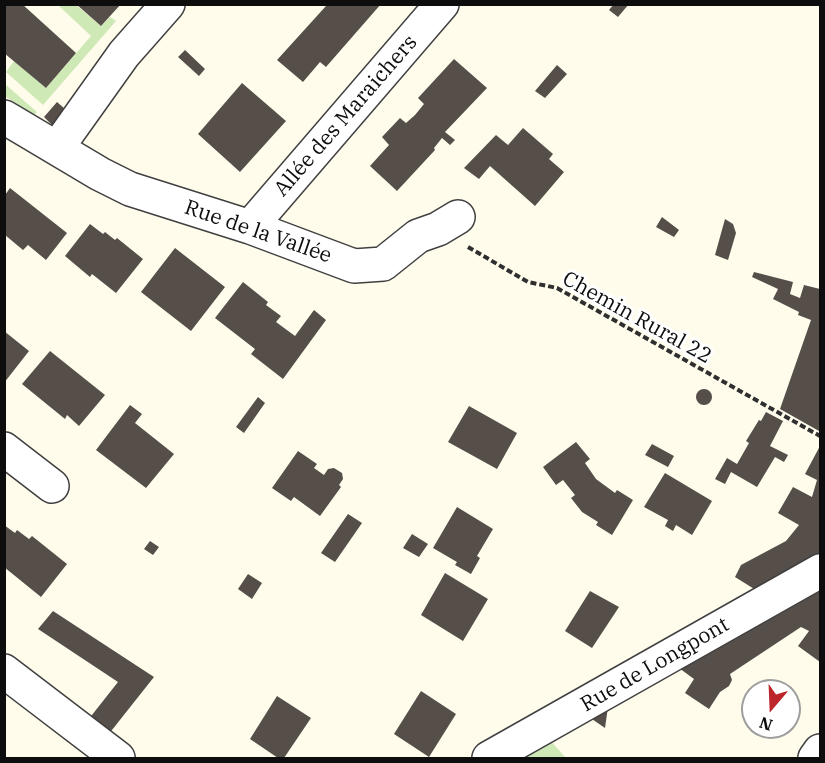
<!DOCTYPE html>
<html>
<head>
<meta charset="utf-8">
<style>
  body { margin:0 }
  #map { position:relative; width:825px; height:763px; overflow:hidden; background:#fffcec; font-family:"IBM Plex Serif",serif }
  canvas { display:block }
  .frame { position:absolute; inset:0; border:6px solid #0d0d0d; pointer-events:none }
  .north { position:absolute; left:741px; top:679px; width:60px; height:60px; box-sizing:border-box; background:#fff; border:2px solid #9e9e9e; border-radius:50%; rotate:199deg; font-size:16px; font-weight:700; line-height:24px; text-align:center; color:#0d0d0d }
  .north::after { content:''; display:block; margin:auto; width:21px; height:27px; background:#bc2529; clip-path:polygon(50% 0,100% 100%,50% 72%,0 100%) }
</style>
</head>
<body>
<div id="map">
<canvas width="825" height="763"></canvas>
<div class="frame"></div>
<div class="north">N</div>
</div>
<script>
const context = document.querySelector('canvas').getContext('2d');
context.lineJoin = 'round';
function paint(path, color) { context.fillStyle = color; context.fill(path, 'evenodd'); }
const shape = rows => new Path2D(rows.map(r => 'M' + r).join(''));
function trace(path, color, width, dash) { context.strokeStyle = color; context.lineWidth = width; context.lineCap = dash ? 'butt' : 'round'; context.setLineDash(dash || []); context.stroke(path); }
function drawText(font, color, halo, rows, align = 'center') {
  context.font = font + ' "IBM Plex Serif",serif'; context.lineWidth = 6; context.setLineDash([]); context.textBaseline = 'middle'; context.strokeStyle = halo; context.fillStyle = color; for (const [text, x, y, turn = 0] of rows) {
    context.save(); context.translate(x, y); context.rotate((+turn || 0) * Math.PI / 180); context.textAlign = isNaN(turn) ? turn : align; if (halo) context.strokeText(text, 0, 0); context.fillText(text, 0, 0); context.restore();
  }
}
paint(shape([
  [58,5,76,5,101,26,110,17,116,21,43,105,6,72,14,61,46,88,91,36],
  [5,84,37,112,34,115,5,96],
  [550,740,566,758,520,758]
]), '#cfe9b6');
paint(shape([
  [4,4,22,4,76,53,46,88,4,53],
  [76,4,121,4,101,26],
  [325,4,381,4,326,67,320,62,303,82,277,60,326,6],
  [614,4,629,4,618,17,609,10],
  [185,50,205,69,199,76,178,57],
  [454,59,487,88,445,132,455,140,450,145,442,138,434,148,435,150,397,191,370,166,389,145,382,137,400,118,406,123,415,115,424,104,418,98],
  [557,65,567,74,545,98,535,91],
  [242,83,286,121,240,172,198,134],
  [57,102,65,109,52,125,44,117],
  [523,128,553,154,549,159,564,172,535,206,490,166,479,179,464,168,496,135,508,145],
  [10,188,67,233,46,260,28,245,23,250,5,235,5,195],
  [662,217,679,230,674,237,656,227],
  [725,219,733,224,736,233,728,260,715,255],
  [90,224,103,234,105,232,115,240,117,238,143,259,116,293,92,274,90,277,65,256],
  [175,248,225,287,191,331,141,292],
  [754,272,793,282,790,294,800,298,804,285,820,289,820,426,819,431,780,409,811,320,798,315,799,312,773,299,778,289,752,277],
  [243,282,268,302,266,305,281,316,276,322,295,336,314,310,326,320,283,379,251,354,255,349,215,318],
  [4,331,29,351,4,383],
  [50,351,105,395,79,426,67,415,65,419,22,384],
  '696 397a8 8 0 1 1 16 0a8 8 0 1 1-16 0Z',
  [258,397,265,403,244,433,236,427],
  [130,405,142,414,135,423,174,454,146,488,96,450],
  [469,406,517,433,497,469,448,442],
  [766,412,783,421,770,446,788,455,784,462,775,457,757,487,731,472,725,484,715,479,727,458,737,464,749,443,746,441,759,420,761,421],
  [576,442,590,459,585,463,596,479,615,493,617,490,633,500,612,535,596,525,598,522,582,512,571,498,575,495,563,480,556,485,543,467],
  [652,444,674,456,668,467,645,455],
  [820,446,820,557,759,592,735,577,741,565,786,541,799,525,778,513,793,487,812,497,817,480,805,474],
  [298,451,317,464,314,468,324,475,328,469,334,468,342,473,343,479,339,485,341,487,320,516,294,497,291,501,272,488],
  [665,473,712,501,692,535,676,525,673,531,665,526,668,520,644,507],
  [457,507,493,529,477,556,480,558,471,574,455,565,457,562,433,548],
  [348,514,362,523,335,562,321,553],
  [4,525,15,533,17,530,29,539,32,536,67,564,41,597,4,567],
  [412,534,428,544,419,557,403,548],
  [150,541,159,547,153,555,144,549],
  [445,573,488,599,463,641,421,615],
  [248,574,262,583,252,599,238,589],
  [820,586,820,662,798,646,809,631,801,627,730,674,732,680,729,686,720,692,709,709,685,693,694,679,679,668],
  [590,591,619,607,592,648,565,631],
  [53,611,154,677,108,735,88,720,118,682,38,629],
  [421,691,456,714,429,757,394,734],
  [277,696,311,718,284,758,278,758,250,739],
  [608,707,605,728,589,717]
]), '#554e49');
const minor = shape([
  [4,117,100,174,130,189,250,227,354,266,383,264,418,236,438,229,458,217],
  [57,148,124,54,168,4],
  [250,227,442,4],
  [4,449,52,486],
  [4,671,118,758],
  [489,758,820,571],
  [815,758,820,751]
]);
trace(minor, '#404040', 36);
trace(shape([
  [468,247,528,282,557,288,820,436]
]), '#2f2f2f', 4, [6, 3]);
trace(minor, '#fff', 33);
drawText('21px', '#0d0d0d', '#fff', [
  ["Allée des Maraichers",346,116,-49],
  ["Rue de la Vallée",258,232,19],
  ["Chemin Rural 22",637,318,29],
  ["Rue de Longpont",655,665,-30]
]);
</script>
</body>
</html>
